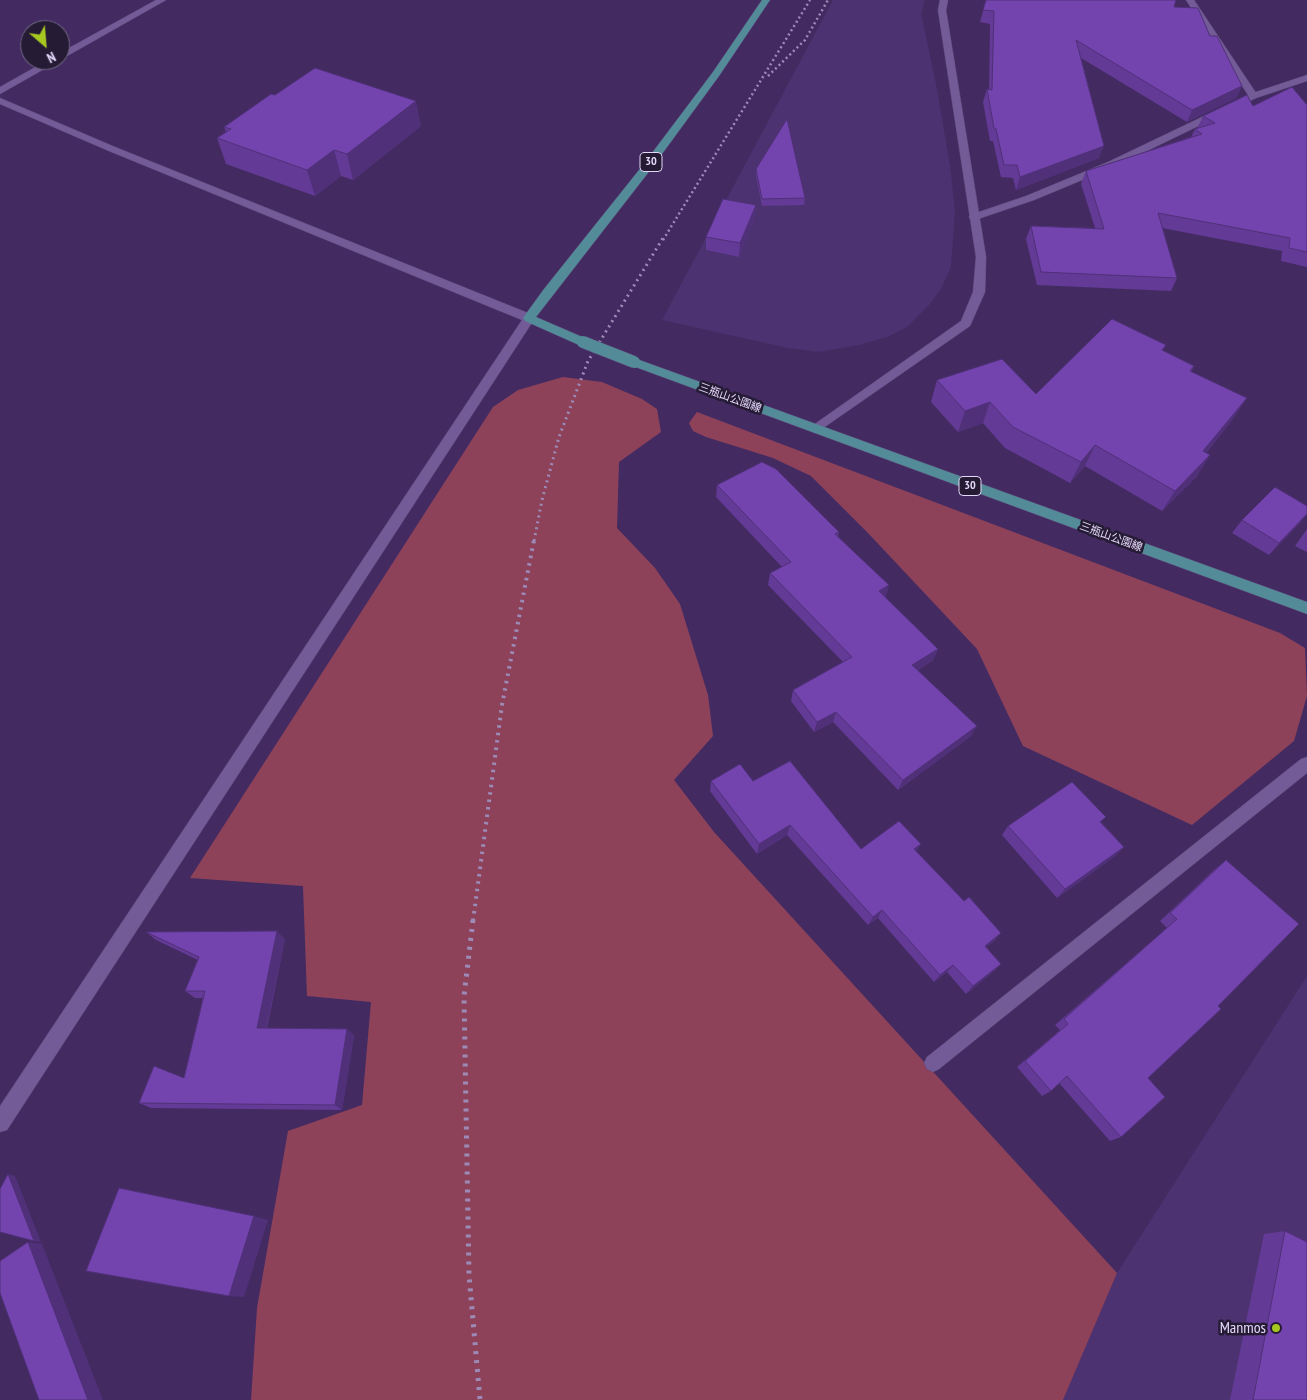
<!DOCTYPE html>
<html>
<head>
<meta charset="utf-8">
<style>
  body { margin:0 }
  #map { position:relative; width:1307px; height:1400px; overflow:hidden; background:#432b62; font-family:"PT Sans Narrow",sans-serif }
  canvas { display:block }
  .north { position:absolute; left:20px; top:20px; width:50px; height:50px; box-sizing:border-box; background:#251b34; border:1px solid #716783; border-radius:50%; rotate:153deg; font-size:14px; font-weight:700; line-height:20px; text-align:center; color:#e4d8fa }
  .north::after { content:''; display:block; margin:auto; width:18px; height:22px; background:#a6c820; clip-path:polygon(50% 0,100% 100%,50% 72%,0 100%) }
</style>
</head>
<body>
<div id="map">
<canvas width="1307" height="1400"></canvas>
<div class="north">N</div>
</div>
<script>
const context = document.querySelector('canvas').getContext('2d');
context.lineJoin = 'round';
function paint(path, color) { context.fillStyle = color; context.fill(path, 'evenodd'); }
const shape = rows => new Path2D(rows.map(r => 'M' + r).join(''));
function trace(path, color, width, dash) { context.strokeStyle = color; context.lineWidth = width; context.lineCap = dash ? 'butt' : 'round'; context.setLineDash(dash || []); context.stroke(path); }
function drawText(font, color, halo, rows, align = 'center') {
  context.font = font + ' "PT Sans Narrow","Noto Sans JP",sans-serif'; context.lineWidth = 5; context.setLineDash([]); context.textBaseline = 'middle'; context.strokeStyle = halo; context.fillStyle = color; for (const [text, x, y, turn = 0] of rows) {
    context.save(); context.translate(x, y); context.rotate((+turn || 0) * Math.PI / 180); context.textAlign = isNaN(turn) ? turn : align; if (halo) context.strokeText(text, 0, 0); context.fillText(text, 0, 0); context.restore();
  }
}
paint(shape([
  [833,0,925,0,921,13,937,89,950,166,955,210,951,267,941,289,929,305,907,327,887,337,859,345,819,352,788,348,662,320],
  [1307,976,1307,1400,1063,1400,1117,1273]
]), '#4c3270');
paint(shape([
  [563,377,602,382,642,399,657,409,661,432,619,462,617,528,655,568,680,604,708,695,713,736,674,780,714,832,1117,1273,1063,1400,251,1400,257,1308,288,1131,362,1105,371,1002,307,996,303,886,190,878,493,407,518,390],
  [697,412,1280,633,1305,648,1307,696,1294,741,1192,825,1023,746,977,649,868,533,811,476,773,458,706,437,693,431,689,423]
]), '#8e425a');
const lane = shape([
  [1186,0,1194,0,1258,96,1256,98,1250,98,1186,0]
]);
const street = shape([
  [1307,75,1307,81,1256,98,1116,166,1034,200,978,219,970,219,969,217,970,215,1026,196,1108,162,1250,94,1307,75],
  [1307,757,1307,773,939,1069,933,1072,927,1069,924,1063,927,1057,1301,759,1307,757]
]);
const secondary = shape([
  [156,0,166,0,60,60,60,53,156,0],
  [940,0,948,0,946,10,986,257,985,292,970,326,816,433,812,432,810,429,812,426,961,321,973,292,976,257,938,10,940,0],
  [48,60,60,60,0,94,0,87,48,60],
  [0,98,115,147,533,315,535,318,7,1130,0,1132,0,1106,522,320,109,151,0,104,0,98]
]);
const primary = shape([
  [762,0,770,0,719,76,651,169,536,317,587,339,589,342,587,345,579,345,525,321,523,318,544,289,643,165,713,72,762,0],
  [634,358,1307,602,1307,614,630,365,628,362,630,359,634,358]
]);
trace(lane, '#5d4878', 1);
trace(street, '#5d4878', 1);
trace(secondary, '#5d4878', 1);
trace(primary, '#5d4878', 1);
paint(lane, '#735b97');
paint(street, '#735b97');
paint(secondary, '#735b97');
paint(primary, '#548b99');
trace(shape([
  [768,76,805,40,828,0],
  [663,240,810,0]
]), '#9d8bb7', 2.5, [2, 3]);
trace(shape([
  [534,541,542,500,559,437,588,361,663,238]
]), '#9d8bb7', 3, [2, 4]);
trace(shape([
  [473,921,502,705,534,540]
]), '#9d8bb7', 4, [2.5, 5]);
trace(shape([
  [473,920,464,996,469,1275,480,1400]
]), '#9d8bb7', 5, [3, 6]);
const primaryBridge = shape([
  [583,342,634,362]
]);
trace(primaryBridge, '#5d4878', 13, []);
trace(primaryBridge, '#548b99', 12);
paint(shape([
  [986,0,1174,7,1210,36,1242,86,1236,98,1187,122,1081,58,1099,158,1016,190,1013,178,1001,177,993,141,990,141,983,102,987,89,989,90,990,24,980,22],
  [275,95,421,126,353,180,341,176,315,196,226,164,217,138,226,132,224,127],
  [1307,105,1307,267,1281,261,1282,251,1162,228,1177,278,1171,291,1037,285,1026,239,1031,226,1095,228,1081,184,1086,171,1191,137,1195,129,1197,129,1203,116,1253,106],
  [756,169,805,198,804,205,762,206,756,176],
  [756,205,754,219,739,257,706,250,706,237],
  [1163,351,1194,366,1191,372,1233,419,1206,453,1210,455,1197,476,1162,511,1085,466,1070,483,1005,448,983,423,958,432,931,402,937,380,1036,394],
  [717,485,839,532,838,536,886,597,885,597,938,649,933,660,918,670,971,736,898,790,833,722,814,732,791,701,793,690,843,662,768,585,770,573,782,567,716,497],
  [1242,520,1301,522,1269,555,1232,533],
  [1307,529,1307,552,1295,546],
  [711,781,753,781,861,849,921,844,916,851,964,901,1001,933,994,941,986,947,1001,964,994,971,966,994,947,972,934,982,878,918,868,925,787,835,757,854,710,791],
  [1101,822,1124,847,1115,856,1057,898,1002,835,1008,826],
  [1226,860,1148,1078,1121,1137,1110,1141,1059,1083,1051,1091,1042,1096,1017,1067,1060,1030,1055,1025,1167,928,1160,921,1215,869],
  [146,932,285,939,267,1028,354,1035,342,1110,151,1108,139,1103,184,1078,203,998,195,998,185,991,198,960,156,940],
  [1285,1231,1307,1400,1230,1400,1264,1234]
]), '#633a95');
paint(shape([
  [1242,86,1236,98,1187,122,1192,110],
  [416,101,421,126,353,180,347,154],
  [1104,146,1099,158,1016,190,1020,177],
  [334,150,341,176,315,196,307,170],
  [756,205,754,219,739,257,740,243],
  [1247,398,1233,419,1190,472,1203,451],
  [990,402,983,423,958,432,965,411],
  [1095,445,1085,466,1070,483,1081,462],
  [1210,455,1197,476,1162,511,1175,491],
  [1307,514,1301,522,1269,555,1279,543],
  [889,585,886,597,875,603,879,591],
  [938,649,933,660,908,676,912,665],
  [836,712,833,722,814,732,817,722],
  [977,726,971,736,898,790,903,780],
  [790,825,787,835,757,854,759,844],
  [921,844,915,853,914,849],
  [1124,847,1115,856,1057,898,1065,889],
  [882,910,878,918,868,925,873,917],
  [277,931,285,939,265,1034,257,1028],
  [1001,933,994,941,978,953,985,946],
  [1001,964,994,971,966,994,973,986],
  [953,965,947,972,934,982,940,975],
  [347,1029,354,1035,342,1110,335,1105],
  [8,1174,15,1176,41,1242,34,1241],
  [254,1216,268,1220,244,1297,229,1296],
  [28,1242,42,1244,103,1400,88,1400]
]), '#503079');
const building = shape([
  [986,0,1176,0,1174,7,1198,8,1210,36,1217,36,1242,86,1192,110,1076,40,1104,146,1020,177,1017,165,1004,165,996,129,994,128,987,89,992,90,994,11,983,10,986,0],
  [315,68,416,101,347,154,334,150,307,170,217,138,231,129,224,127,271,94,275,95,315,68],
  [1292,87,1307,105,1307,252,1289,248,1290,238,1158,213,1177,278,1041,272,1031,226,1104,229,1086,171,1202,134,1195,129,1215,123,1203,116,1247,95,1253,106,1292,87],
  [787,119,805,198,762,199,756,169,787,119],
  [723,199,756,205,740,243,706,237,723,199],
  [1112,319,1166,345,1162,350,1194,366,1190,371,1247,398,1203,451,1210,455,1175,491,1095,445,1081,462,1013,427,990,402,965,411,937,380,1002,359,1036,394,1112,319],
  [762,462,776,469,839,532,835,534,889,585,879,591,938,649,912,665,977,726,903,780,836,712,817,722,793,690,852,657,770,573,791,562,717,485,762,462],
  [1275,487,1307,506,1307,514,1279,543,1242,520,1275,487],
  [790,761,861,849,899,821,921,844,914,849,964,901,969,897,1001,933,985,946,1001,964,973,986,953,965,940,975,882,910,873,917,790,825,759,844,711,781,740,764,753,781,790,761],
  [1072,782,1106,817,1100,822,1124,847,1065,889,1008,826,1072,782],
  [1226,860,1299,924,1218,1006,1221,1009,1148,1078,1165,1097,1121,1137,1067,1076,1051,1091,1025,1061,1068,1024,1064,1019,1177,919,1170,913,1226,860],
  [277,931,257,1028,347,1029,335,1105,139,1103,154,1066,184,1078,205,991,185,991,199,957,146,932,277,931],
  [8,1174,34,1241,0,1232,0,1189,8,1174],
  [119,1188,254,1216,229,1296,86,1271,119,1188],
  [1285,1231,1307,1242,1307,1400,1253,1400,1285,1231],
  [28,1242,88,1400,39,1400,0,1293,0,1261,28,1242]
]);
paint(building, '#7344ad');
trace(building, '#503079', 1);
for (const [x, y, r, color] of [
  [1276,1328,5,"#a6c820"]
]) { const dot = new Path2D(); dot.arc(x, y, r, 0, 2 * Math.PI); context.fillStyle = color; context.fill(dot); trace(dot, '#251b34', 2); }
drawText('11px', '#e4d8fa', '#251b34', [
  ["三瓶山公園線",730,398,20],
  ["三瓶山公園線",1111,537,20]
]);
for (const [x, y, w] of [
  [651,162,22],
  [970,486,22]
]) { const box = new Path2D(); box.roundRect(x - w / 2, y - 9.5, w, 19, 4); context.fillStyle = '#251b34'; context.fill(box); trace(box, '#e4d8fa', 1); }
drawText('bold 12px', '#e4d8fa', null, [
  ["30",651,162],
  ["30",970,486]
]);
drawText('16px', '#e4d8fa', '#251b34', [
  ["Manmos",1266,1328]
], 'right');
</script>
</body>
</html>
